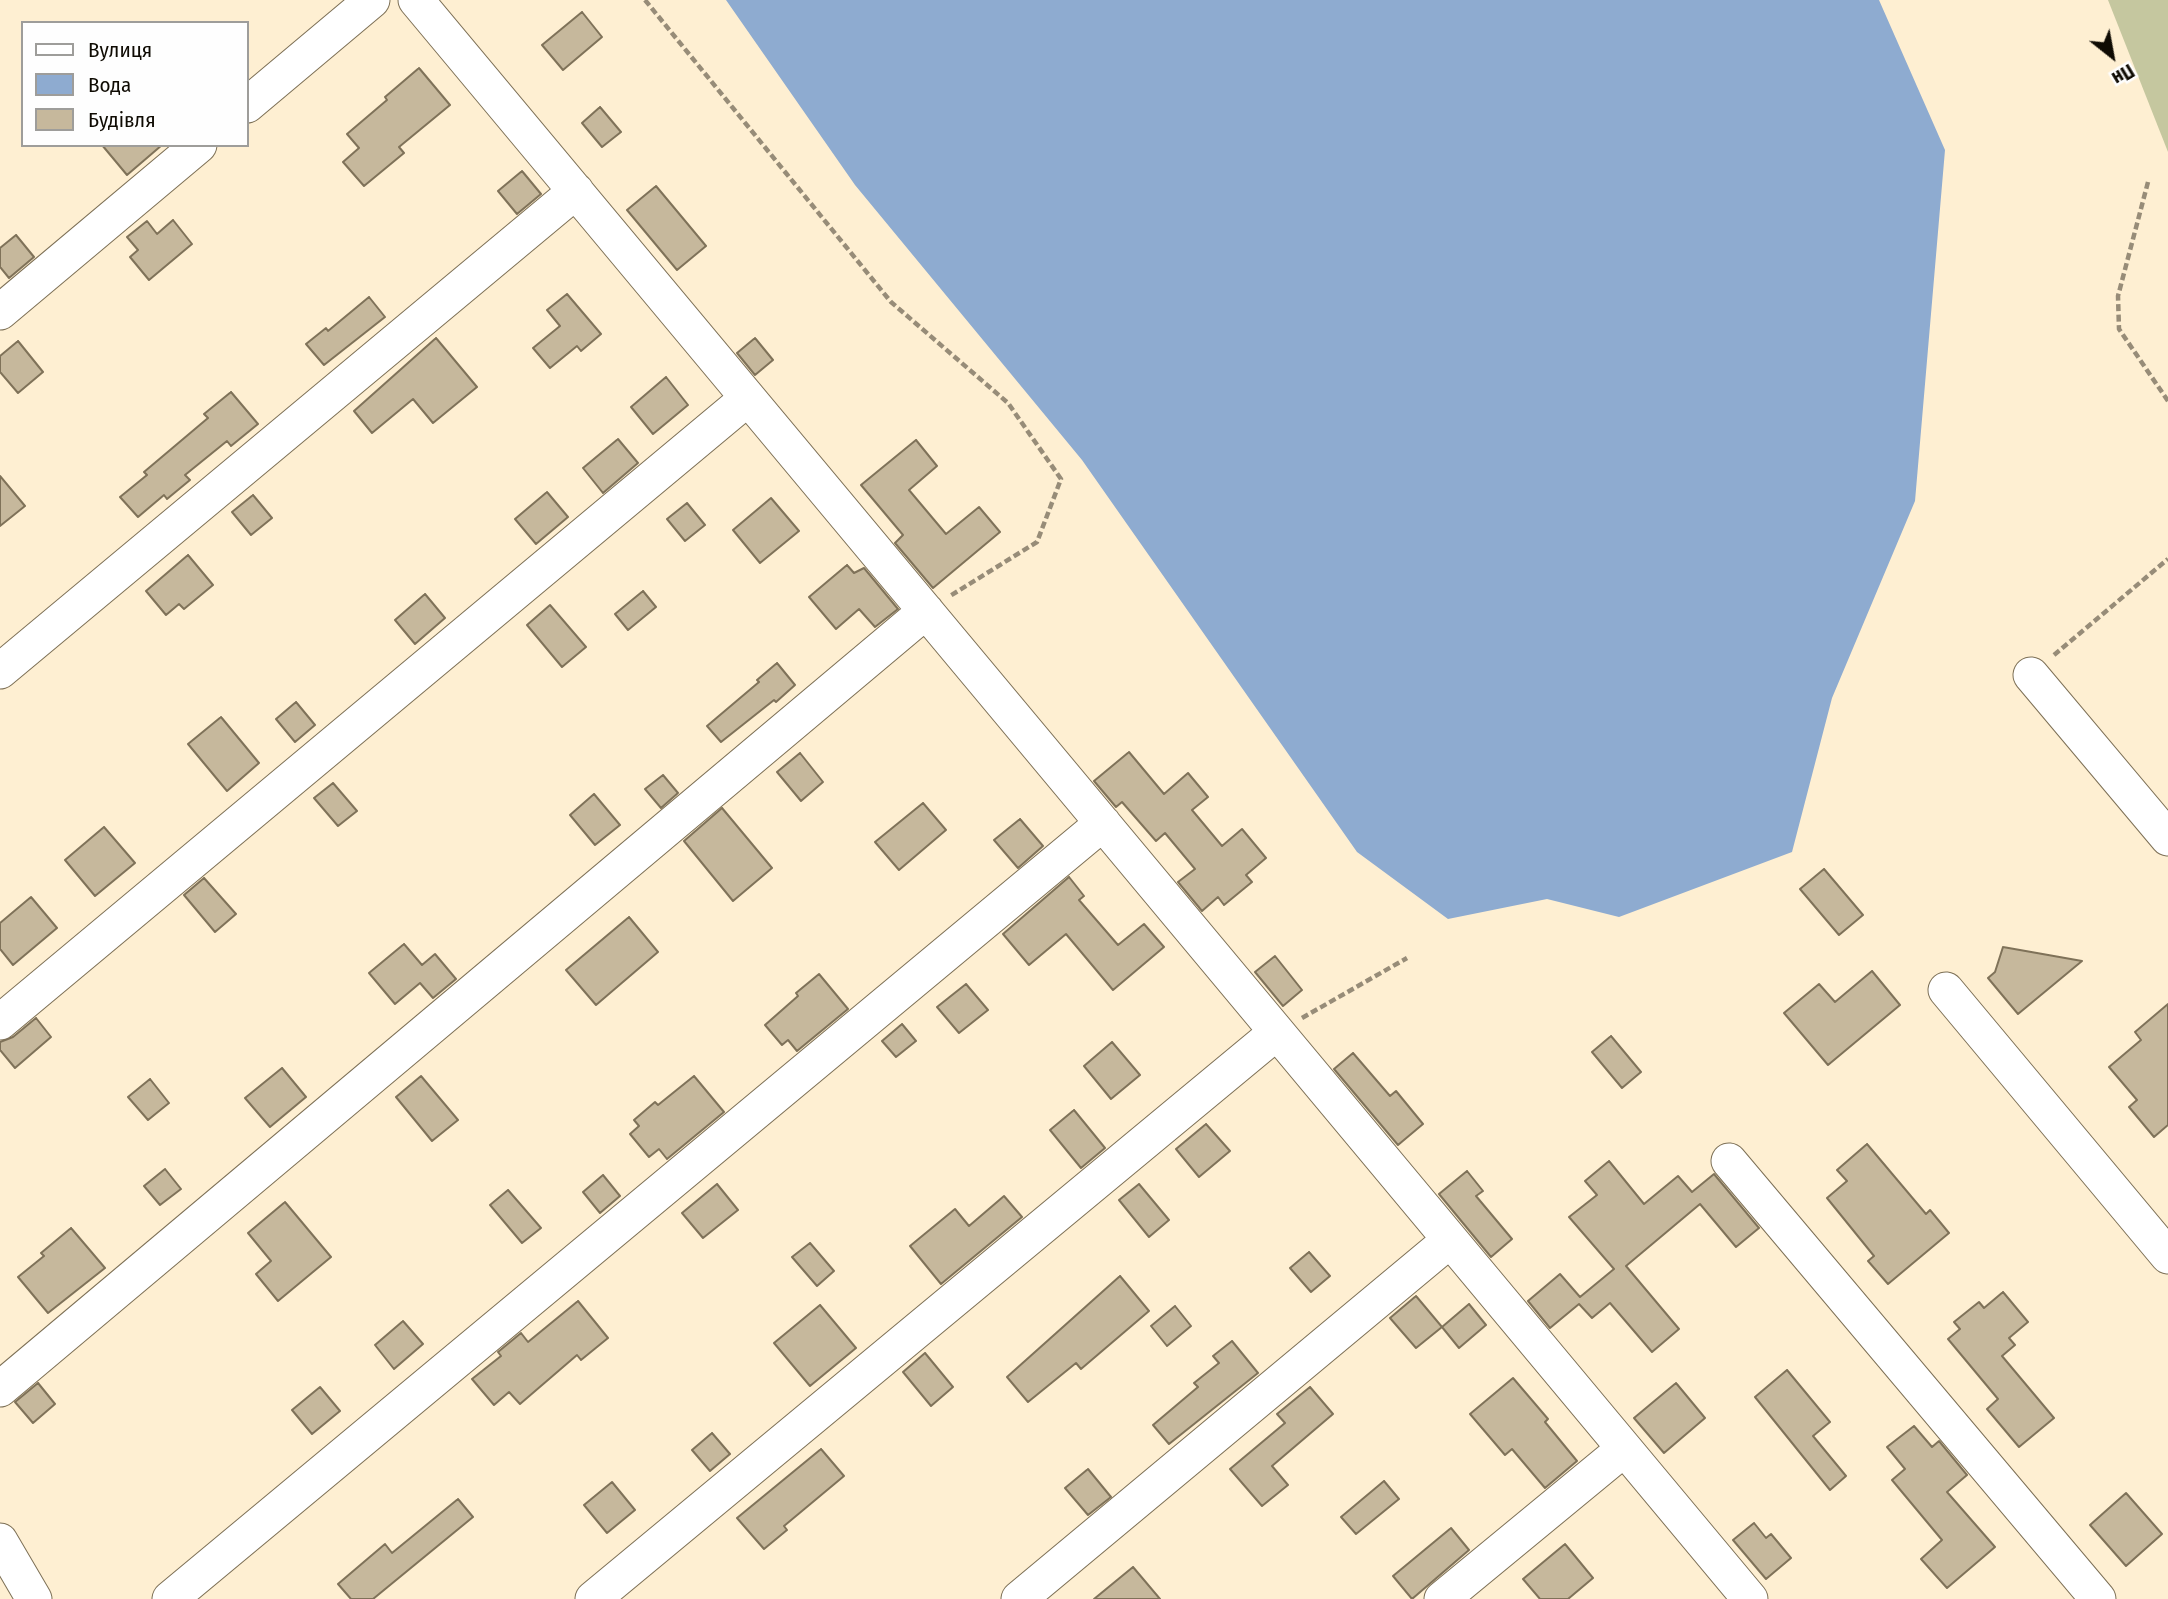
<!DOCTYPE html>
<html>
<head>
<meta charset="utf-8">
<style>
  body { margin:0 }
  #map { position:relative; width:2168px; height:1599px; overflow:hidden; background:#feefd2; font-family:"Fira Sans Condensed",sans-serif }
  canvas { display:block }
  .legend { position:absolute; left:21px; top:21px; width:228px; height:126px; box-sizing:border-box; background:#fefefe; border:2px solid #9e9d9a; margin:0; padding:9px 12px; list-style:none; font-size:21px; color:#0f0b03 }
  .legend li { display:flex; align-items:center; gap:14px; height:35px }
  .legend b { width:35px; border:2px solid #9e9d9a }
  .north { position:absolute; left:2077px; top:21px; width:70px; height:70px; -webkit-text-stroke:5px #fefefe; paint-order:stroke; rotate:149deg; font-size:19px; font-weight:700; line-height:28px; text-align:center; color:#0f0b03 }
  .north::after { content:''; display:block; margin:auto; width:24px; height:32px; background:#0f0b03; clip-path:polygon(50% 0,100% 100%,50% 72%,0 100%) }
</style>
</head>
<body>
<div id="map">
<canvas width="2168" height="1599"></canvas>
<ul class="legend">
<li><b style="height:9px;background:#fff"></b>Вулиця</li>
<li><b style="height:19px;background:#8eabd0"></b>Вода</li>
<li><b style="height:19px;background:#c6b89c"></b>Будівля</li>
</ul>
<div class="north">Пн</div>
</div>
<script>
const context = document.querySelector('canvas').getContext('2d');
context.lineJoin = 'round';
function paint(path, color) { context.fillStyle = color; context.fill(path, 'evenodd'); }
const shape = rows => new Path2D(rows.map(r => 'M' + r).join(''));
function trace(path, color, width, dash) { context.strokeStyle = color; context.lineWidth = width; context.lineCap = dash ? 'butt' : 'round'; context.setLineDash(dash || []); context.stroke(path); }
paint(shape([
  [2108,0,2168,0,2168,152]
]), '#c5c79f');
paint(shape([
  [726,0,1879,0,1945,150,1915,501,1832,698,1792,852,1619,917,1547,899,1448,919,1357,852,1082,460,855,185]
]), '#8eabd0');
const building = shape([
  [582,12,602,37,563,70,542,45,582,12],
  [419,68,450,105,399,147,404,153,364,186,343,162,359,148,347,134,387,100,385,97,419,68],
  [600,107,621,132,602,147,582,123,600,107],
  [102,145,162,145,127,175,102,145],
  [522,171,541,194,517,214,498,191,522,171],
  [656,186,706,246,677,270,627,210,656,186],
  [173,220,192,244,149,280,130,257,138,250,127,237,147,221,157,234,173,220],
  [16,235,34,257,9,278,0,267,0,248,16,235],
  [567,294,601,334,581,351,577,346,550,368,533,348,560,326,547,310,567,294],
  [369,297,385,317,324,365,306,344,326,328,328,331,369,297],
  [436,338,477,387,433,423,413,399,372,433,354,411,436,338],
  [755,338,773,360,755,375,737,353,755,338],
  [18,341,43,372,18,393,0,372,0,356,18,341],
  [666,377,688,405,653,434,631,407,666,377],
  [231,392,258,424,231,446,227,441,185,475,190,480,167,499,164,495,138,517,120,497,147,475,144,472,208,418,204,414,231,392],
  [618,439,638,463,603,493,583,468,618,439],
  [916,440,937,466,909,490,946,534,979,507,1000,532,933,588,895,543,903,535,861,485,916,440],
  [0,476,25,506,0,526,0,476],
  [547,492,568,517,536,544,515,519,547,492],
  [253,495,272,518,251,535,232,512,253,495],
  [771,498,799,531,760,563,733,530,771,498],
  [687,503,705,525,685,541,667,519,687,503],
  [188,555,213,585,184,609,179,604,166,615,146,591,188,555],
  [847,565,854,573,864,568,898,609,875,627,859,609,836,629,809,597,847,565],
  [643,591,656,607,628,630,615,614,643,591],
  [425,594,445,618,415,644,395,620,425,594],
  [550,605,586,647,562,667,527,625,550,605],
  [777,663,795,685,776,702,774,700,721,742,707,726,759,682,757,680,777,663],
  [296,702,315,725,295,742,276,719,296,702],
  [221,717,259,763,227,791,188,744,221,717],
  [1129,752,1164,794,1188,773,1208,797,1192,810,1222,846,1242,829,1266,858,1246,875,1252,882,1224,905,1218,897,1202,911,1178,882,1195,869,1165,833,1156,841,1122,802,1116,807,1094,781,1129,752],
  [800,753,823,782,801,801,777,772,800,753],
  [663,775,678,793,661,808,645,789,663,775],
  [333,783,357,811,338,826,314,798,333,783],
  [594,794,620,825,595,845,570,815,594,794],
  [923,803,946,830,899,870,875,842,923,803],
  [722,808,772,868,733,901,684,841,722,808],
  [1020,819,1043,846,1018,868,994,840,1020,819],
  [104,827,135,863,95,896,65,860,104,827],
  [1824,869,1863,915,1839,935,1800,889,1824,869],
  [1069,877,1084,896,1079,900,1118,945,1144,924,1164,947,1113,990,1066,934,1029,965,1003,934,1069,877],
  [204,878,236,914,215,932,184,895,204,878],
  [31,897,57,928,13,965,0,949,0,923,31,897],
  [629,917,658,952,596,1005,566,970,629,917],
  [404,944,422,965,435,954,456,979,433,998,420,983,395,1004,369,973,404,944],
  [2003,947,2082,961,2018,1014,1988,978,1995,972,2003,947],
  [1275,956,1302,990,1283,1006,1255,972,1275,956],
  [1872,971,1900,1005,1828,1065,1784,1013,1819,984,1835,1002,1872,971],
  [819,974,848,1009,797,1051,788,1040,782,1045,765,1025,798,996,796,993,819,974],
  [966,984,988,1010,959,1033,937,1007,966,984],
  [2168,1004,2168,1125,2154,1137,2129,1107,2137,1100,2109,1067,2141,1040,2135,1032,2168,1004],
  [36,1018,51,1037,15,1068,0,1050,0,1042,13,1037,36,1018],
  [902,1024,916,1041,896,1057,882,1041,902,1024],
  [1611,1036,1641,1072,1622,1088,1592,1052,1611,1036],
  [1112,1042,1140,1075,1111,1099,1084,1066,1112,1042],
  [1353,1053,1390,1096,1396,1091,1423,1124,1398,1145,1334,1069,1353,1053],
  [282,1068,306,1097,270,1127,245,1098,282,1068],
  [421,1076,458,1120,432,1141,396,1097,421,1076],
  [694,1076,724,1112,667,1159,659,1149,649,1157,630,1134,639,1126,634,1120,655,1102,658,1105,694,1076],
  [150,1079,169,1103,148,1120,128,1097,150,1079],
  [1074,1110,1105,1148,1081,1168,1050,1130,1074,1110],
  [1206,1124,1230,1151,1199,1177,1176,1149,1206,1124],
  [1867,1144,1926,1214,1930,1210,1949,1233,1888,1284,1868,1261,1874,1256,1827,1198,1847,1181,1837,1170,1867,1144],
  [1609,1161,1644,1204,1678,1176,1692,1192,1714,1174,1759,1228,1736,1247,1700,1204,1626,1266,1679,1329,1652,1352,1610,1303,1592,1318,1579,1304,1550,1328,1528,1301,1560,1274,1580,1297,1614,1269,1569,1217,1597,1195,1585,1181,1609,1161],
  [165,1169,181,1189,160,1205,144,1186,165,1169],
  [1467,1171,1483,1191,1476,1196,1512,1239,1491,1257,1439,1194,1467,1171],
  [603,1175,620,1196,600,1213,583,1192,603,1175],
  [717,1184,738,1210,703,1238,682,1213,717,1184],
  [1139,1184,1169,1220,1149,1237,1119,1200,1139,1184],
  [508,1190,541,1228,522,1243,490,1205,508,1190],
  [1004,1196,1022,1217,941,1284,910,1246,955,1209,969,1226,1004,1196],
  [285,1202,331,1257,278,1301,256,1274,271,1261,248,1233,285,1202],
  [71,1228,105,1268,48,1313,18,1277,44,1256,41,1253,71,1228],
  [810,1243,834,1271,817,1286,792,1257,810,1243],
  [1309,1252,1330,1276,1311,1292,1290,1268,1309,1252],
  [1120,1276,1149,1311,1081,1369,1076,1363,1028,1402,1007,1377,1120,1276],
  [2003,1292,2028,1322,2009,1338,2015,1345,2002,1356,2054,1418,2019,1447,1987,1409,1998,1399,1948,1339,1960,1329,1954,1322,1979,1302,1984,1308,2003,1292],
  [1416,1296,1442,1327,1416,1348,1390,1318,1416,1296],
  [578,1301,608,1338,581,1360,577,1355,520,1404,509,1392,494,1405,472,1379,501,1356,498,1352,521,1333,528,1342,578,1301],
  [1469,1304,1486,1325,1459,1348,1442,1327,1469,1304],
  [820,1305,856,1348,810,1386,774,1343,820,1305],
  [1175,1306,1191,1326,1167,1346,1151,1326,1175,1306],
  [403,1321,423,1344,394,1369,375,1345,403,1321],
  [1232,1341,1258,1373,1169,1444,1153,1425,1198,1387,1194,1383,1219,1363,1213,1356,1232,1341],
  [925,1353,953,1387,931,1406,903,1372,925,1353],
  [1787,1370,1830,1422,1813,1436,1846,1476,1830,1490,1755,1397,1787,1370],
  [1513,1378,1548,1419,1545,1422,1577,1461,1545,1488,1512,1449,1505,1455,1470,1414,1513,1378],
  [38,1383,55,1404,33,1423,15,1402,38,1383],
  [1676,1383,1705,1418,1664,1453,1634,1418,1676,1383],
  [320,1387,340,1411,312,1434,292,1410,320,1387],
  [1310,1387,1333,1414,1272,1466,1288,1485,1262,1506,1230,1469,1285,1423,1277,1414,1310,1387],
  [1914,1426,1932,1447,1939,1441,1967,1475,1947,1492,1995,1547,1947,1588,1921,1559,1942,1540,1892,1480,1905,1469,1887,1447,1914,1426],
  [712,1433,730,1454,710,1471,692,1450,712,1433],
  [821,1449,844,1476,784,1526,787,1530,764,1549,737,1518,821,1449],
  [1088,1469,1111,1497,1088,1515,1065,1488,1088,1469],
  [1384,1481,1399,1499,1356,1534,1341,1517,1384,1481],
  [612,1482,635,1510,607,1533,584,1505,612,1482],
  [2126,1493,2162,1534,2126,1566,2090,1525,2126,1493],
  [458,1499,473,1517,373,1599,351,1599,338,1584,385,1544,392,1553,458,1499],
  [1754,1523,1766,1538,1771,1534,1791,1558,1766,1579,1733,1540,1754,1523],
  [1451,1528,1469,1550,1412,1599,1393,1576,1451,1528],
  [1565,1544,1593,1578,1568,1599,1540,1599,1523,1579,1565,1544],
  [1133,1567,1160,1599,1094,1599,1133,1567]
]);
paint(building, '#c6b89c');
trace(building, '#7f7259', 2);
const minor = shape([
  [416,0,1750,1599],
  [247,105,372,0],
  [0,312,199,145],
  [0,671,576,191],
  [2031,675,2168,838],
  [1946,990,2168,1256],
  [0,1022,748,398],
  [1729,1161,2098,1599],
  [0,1389,926,611],
  [0,1541,34,1599],
  [170,1599,1103,823],
  [593,1599,1277,1032],
  [1019,1599,1450,1240],
  [1442,1599,1624,1449]
]);
trace(minor, '#7d7056', 37);
trace(shape([
  [645,0,891,302,1008,403,1061,479,1037,542,950,596],
  [2148,182,2118,296,2119,329,2168,401],
  [2054,655,2168,559],
  [1302,1018,1407,958]
]), '#978c78', 4.5, [7, 3.5]);
trace(minor, '#fff', 35);
</script>
</body>
</html>
